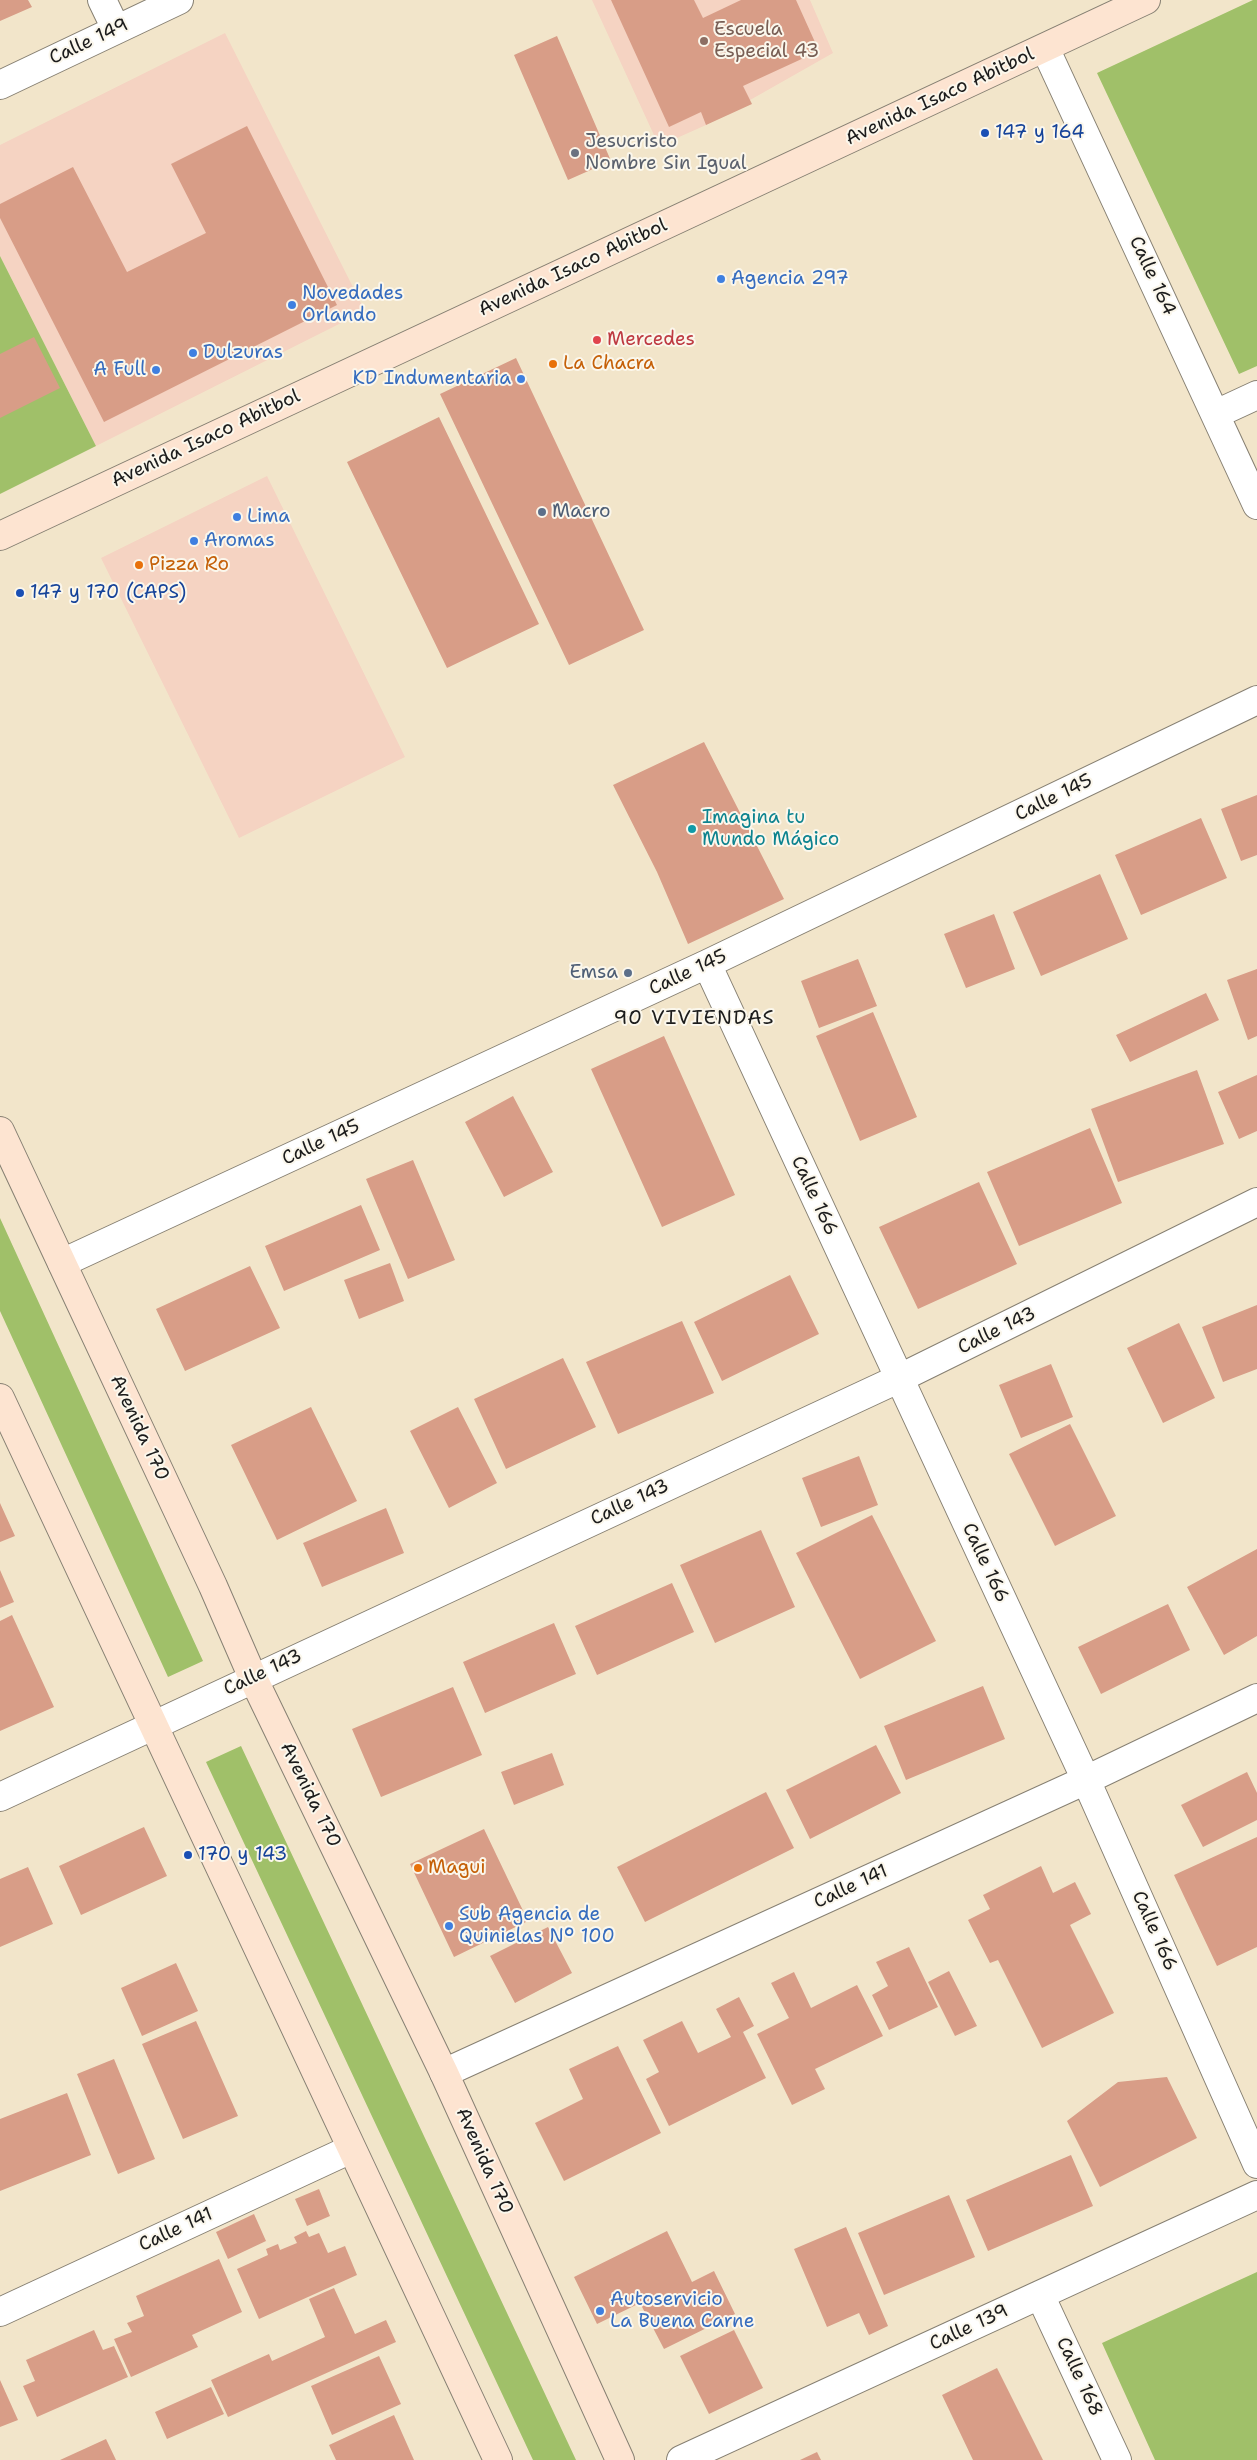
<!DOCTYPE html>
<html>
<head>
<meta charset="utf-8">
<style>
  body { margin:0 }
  canvas { display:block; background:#f2e5ca }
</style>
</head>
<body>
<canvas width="1257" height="2460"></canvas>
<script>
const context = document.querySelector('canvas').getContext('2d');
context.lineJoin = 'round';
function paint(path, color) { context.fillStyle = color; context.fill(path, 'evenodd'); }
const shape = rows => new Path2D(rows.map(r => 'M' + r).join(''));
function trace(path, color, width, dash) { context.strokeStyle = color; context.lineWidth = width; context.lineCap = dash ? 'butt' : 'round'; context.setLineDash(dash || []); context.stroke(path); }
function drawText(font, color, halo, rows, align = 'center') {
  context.font = font + ' "Shantell Sans",sans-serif'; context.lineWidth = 4; context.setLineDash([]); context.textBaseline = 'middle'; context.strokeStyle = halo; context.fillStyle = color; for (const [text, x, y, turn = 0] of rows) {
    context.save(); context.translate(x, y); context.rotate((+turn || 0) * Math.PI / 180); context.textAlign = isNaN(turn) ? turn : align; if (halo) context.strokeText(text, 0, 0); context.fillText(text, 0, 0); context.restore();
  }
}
paint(shape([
  [592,0,810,0,833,53,706,125,659,146],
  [225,33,365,311,96,446,0,256,0,145],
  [267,476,405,757,239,838,101,558]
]), '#f5d3c2');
paint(shape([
  [1253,0,1257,0,1257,366,1239,374,1097,73],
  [0,256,96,446,0,494],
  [0,1218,203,1661,168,1677,0,1311],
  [241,1746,576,2460,533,2460,206,1762],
  [1257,2272,1257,2460,1155,2460,1102,2343]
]), '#a0c069');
paint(shape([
  [0,0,28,0,32,7,0,21],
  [611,0,694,0,703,18,741,0,796,0,819,51,743,86,752,104,706,125,701,112,669,127],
  [557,36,611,161,568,180,514,55],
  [247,126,337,305,104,422,0,218,0,204,73,167,127,272,206,233,171,164],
  [34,337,60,388,0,418,0,354],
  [516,358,644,630,569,665,440,394],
  [439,417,539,624,447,668,347,462],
  [704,742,784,899,688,944,657,872,613,785],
  [1257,795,1257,855,1241,861,1221,809],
  [1201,818,1227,878,1141,915,1115,855],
  [1100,874,1128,939,1041,976,1013,912],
  [994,914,1015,969,966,988,944,934],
  [858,959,877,1006,819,1028,801,981],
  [1257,969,1257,1036,1248,1040,1227,980],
  [1206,993,1219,1020,1130,1062,1116,1035],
  [873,1012,917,1117,860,1141,816,1036],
  [664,1036,735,1195,662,1227,591,1069],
  [1197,1070,1224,1144,1118,1182,1091,1109],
  [1257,1075,1257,1131,1239,1139,1218,1092],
  [513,1096,553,1172,504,1197,465,1122],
  [1090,1128,1122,1203,1019,1246,987,1172],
  [413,1160,455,1260,408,1279,366,1179],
  [979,1182,1017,1264,918,1309,879,1227],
  [361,1205,380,1250,284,1291,265,1246],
  [390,1263,404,1301,359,1319,344,1280],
  [250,1266,280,1328,185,1371,156,1309],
  [790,1275,819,1334,722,1381,694,1322],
  [1257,1305,1257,1369,1223,1382,1202,1327],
  [682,1321,714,1393,618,1434,586,1362],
  [1179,1323,1215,1398,1163,1423,1127,1348],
  [563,1358,596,1427,506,1469,474,1399],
  [1051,1364,1073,1417,1021,1438,999,1385],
  [311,1407,357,1501,277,1540,231,1445],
  [458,1407,497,1483,449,1508,410,1431],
  [1070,1424,1116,1516,1055,1546,1009,1454],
  [859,1456,878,1505,821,1527,802,1478],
  [0,1503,15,1536,0,1542],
  [386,1508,404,1553,322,1587,303,1543],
  [872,1515,936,1641,860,1679,796,1553],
  [761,1530,795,1607,715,1643,680,1565],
  [1257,1549,1257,1636,1224,1655,1187,1587],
  [0,1570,14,1602,0,1608],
  [672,1583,694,1632,597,1675,575,1626],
  [1168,1604,1190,1650,1101,1694,1078,1647],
  [12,1615,54,1707,0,1731,0,1621],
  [554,1623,576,1674,485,1713,463,1662],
  [983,1686,1005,1739,906,1780,884,1726],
  [453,1687,482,1755,381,1797,352,1729],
  [876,1745,901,1793,810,1839,786,1790],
  [552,1753,564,1785,514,1805,501,1772],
  [1247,1772,1257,1793,1257,1820,1203,1847,1181,1805],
  [766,1792,794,1848,645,1922,617,1867],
  [144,1827,167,1876,81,1915,59,1866],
  [484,1829,528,1921,454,1957,410,1864],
  [1257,1837,1257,1947,1217,1966,1174,1875],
  [1041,1866,1053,1893,1075,1882,1091,1914,1070,1925,1114,2013,1042,2048,998,1960,990,1963,968,1920,990,1909,983,1895],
  [28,1867,53,1924,0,1947,0,1879],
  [548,1927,572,1973,515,2003,490,1956],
  [909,1947,938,2007,889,2030,872,1995,888,1986,876,1962],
  [176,1963,198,2011,142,2036,121,1988],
  [949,1971,977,2026,955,2036,928,1982],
  [794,1972,811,2008,857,1985,883,2036,815,2069,825,2089,792,2105,757,2034,789,2018,771,1983],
  [739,1997,754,2026,743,2032,766,2078,669,2126,646,2079,659,2072,643,2040,682,2021,698,2053,731,2037,716,2009],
  [196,2021,238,2116,183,2139,142,2044],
  [618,2046,661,2133,564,2181,535,2123,583,2099,569,2069],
  [114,2059,155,2159,118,2174,77,2074],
  [1167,2077,1197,2138,1100,2187,1067,2121,1118,2082],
  [67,2093,91,2155,0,2191,0,2119],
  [1071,2155,1093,2206,988,2251,966,2200],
  [319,2189,330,2216,307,2226,295,2199],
  [949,2195,975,2257,884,2295,858,2233],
  [254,2214,266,2241,228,2259,216,2232],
  [846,2227,888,2326,869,2335,859,2313,827,2327,794,2249],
  [306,2231,309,2237,319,2233,328,2253,345,2246,357,2275,259,2319,237,2269,268,2255,266,2249,278,2244,280,2250,297,2243,294,2237],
  [667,2231,692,2282,714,2271,735,2314,664,2349,640,2303,597,2324,574,2277],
  [219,2259,242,2312,192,2335,198,2347,131,2377,114,2339,132,2332,127,2323,144,2316,136,2296],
  [334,2288,355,2334,386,2320,396,2342,228,2417,211,2380,269,2354,272,2361,325,2337,309,2299],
  [94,2330,103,2350,114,2346,128,2377,37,2417,23,2386,35,2381,26,2360],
  [734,2330,763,2388,709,2414,680,2356],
  [379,2356,401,2404,332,2435,311,2386],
  [997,2368,1043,2460,973,2460,942,2395],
  [0,2380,18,2420,0,2427],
  [211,2387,224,2414,167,2439,155,2412],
  [394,2415,414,2460,336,2460,329,2445],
  [106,2439,116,2460,60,2460],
  [817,2452,821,2460,800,2460]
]), '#d89d87');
const street = shape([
  [102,0,116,29],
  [1045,48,1257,505],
  [0,85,179,0],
  [1216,414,1257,395],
  [707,964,1086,1780,1257,2164],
  [62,1263,707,964,1257,700],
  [0,1797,898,1379,1257,1202],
  [444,2073,1086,1780,1257,1698],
  [1040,2295,1117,2460],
  [0,2312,351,2149],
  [681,2460,1257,2195]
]);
const secondary = shape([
  [0,536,1146,0],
  [0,1131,213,1586,253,1678,444,2073,620,2460],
  [0,1398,498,2460]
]);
trace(street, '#878073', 30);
trace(secondary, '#878073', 30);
trace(street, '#fff', 28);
trace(secondary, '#fde4d1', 28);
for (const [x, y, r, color] of [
  [704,41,5,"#8d6e63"],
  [985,133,5,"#1a4fb4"],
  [575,153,5,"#6b7280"],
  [721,279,5,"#3f7fe0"],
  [292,305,5,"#3f7fe0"],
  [597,340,5,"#e0444e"],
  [193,353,5,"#3f7fe0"],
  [553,364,5,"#e8710a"],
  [156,370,5,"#3f7fe0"],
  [521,379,5,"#3f7fe0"],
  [542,512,5,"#5c6f8a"],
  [237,517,5,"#3f7fe0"],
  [194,541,5,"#3f7fe0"],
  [139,565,5,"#e8710a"],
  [20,593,5,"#1a4fb4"],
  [692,829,5,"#0f9aa8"],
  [628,973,5,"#5c6f8a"],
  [188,1855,5,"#1a4fb4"],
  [418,1868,5,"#e8710a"],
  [449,1926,5,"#3f7fe0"],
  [600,2311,5,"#3f7fe0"]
]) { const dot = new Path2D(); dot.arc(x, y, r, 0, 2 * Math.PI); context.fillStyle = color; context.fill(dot); trace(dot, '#fbf7ec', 2); }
drawText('19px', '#785e54', '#fbf7ec', [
  ["Escuela",714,30],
  ["Especial 43",714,52]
], 'left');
drawText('19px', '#1c1c1c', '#fbf7ec', [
  ["Calle 149",89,42,-25],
  ["Avenida Isaco Abitbol",940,97,-25],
  ["Avenida Isaco Abitbol",573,268,-25],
  ["Calle 164",1152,276,65],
  ["Avenida Isaco Abitbol",206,439,-25],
  ["Calle 145",1054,798,-26],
  ["Calle 145",688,973,-25],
  ["Calle 145",321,1143,-25],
  ["Calle 166",814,1196,65],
  ["Calle 143",997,1331,-26],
  ["Avenida 170",139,1428,65],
  ["Calle 143",630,1503,-25],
  ["Calle 166",985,1563,65],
  ["Calle 143",263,1673,-25],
  ["Avenida 170",310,1795,64],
  ["Calle 141",851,1887,-25],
  ["Calle 166",1154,1931,66],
  ["Avenida 170",484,2161,66],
  ["Calle 141",176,2230,-25],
  ["Calle 139",969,2328,-25],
  ["Calle 168",1079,2377,65]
]);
drawText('19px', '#164399', '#fbf7ec', [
  ["147 y 164",995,133],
  ["147 y 170 (CAPS)",30,593],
  ["170 y 143",198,1855]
], 'left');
drawText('19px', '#5b616d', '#fbf7ec', [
  ["Jesucristo",585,142],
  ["Nombre Sin Igual",585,164]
], 'left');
drawText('19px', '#366cbe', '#fbf7ec', [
  ["Agencia 297",731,279],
  ["Novedades",302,294],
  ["Orlando",302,316],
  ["Dulzuras",203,353],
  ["A Full",146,370,"right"],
  ["KD Indumentaria",511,379,"right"],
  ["Lima",247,517],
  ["Aromas",204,541],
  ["Sub Agencia de",459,1915],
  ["Quinielas N° 100",459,1937],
  ["Autoservicio",610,2300],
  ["La Buena Carne",610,2322]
], 'left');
drawText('19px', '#be3a42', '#fbf7ec', [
  ["Mercedes",607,340]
], 'left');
drawText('19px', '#c56008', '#fbf7ec', [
  ["La Chacra",563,364],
  ["Pizza Ro",149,565],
  ["Magui",428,1868]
], 'left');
drawText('19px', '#4e5e75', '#fbf7ec', [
  ["Macro",552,512],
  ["Emsa",618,973,"right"]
], 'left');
drawText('19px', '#0d838f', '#fbf7ec', [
  ["Imagina tu",702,818],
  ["Mundo Mágico",702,840]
], 'left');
context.letterSpacing = '1px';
drawText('20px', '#1c1c1c', '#fbf7ec', [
  ["90 VIVIENDAS",694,1019]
]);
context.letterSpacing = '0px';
</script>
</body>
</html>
